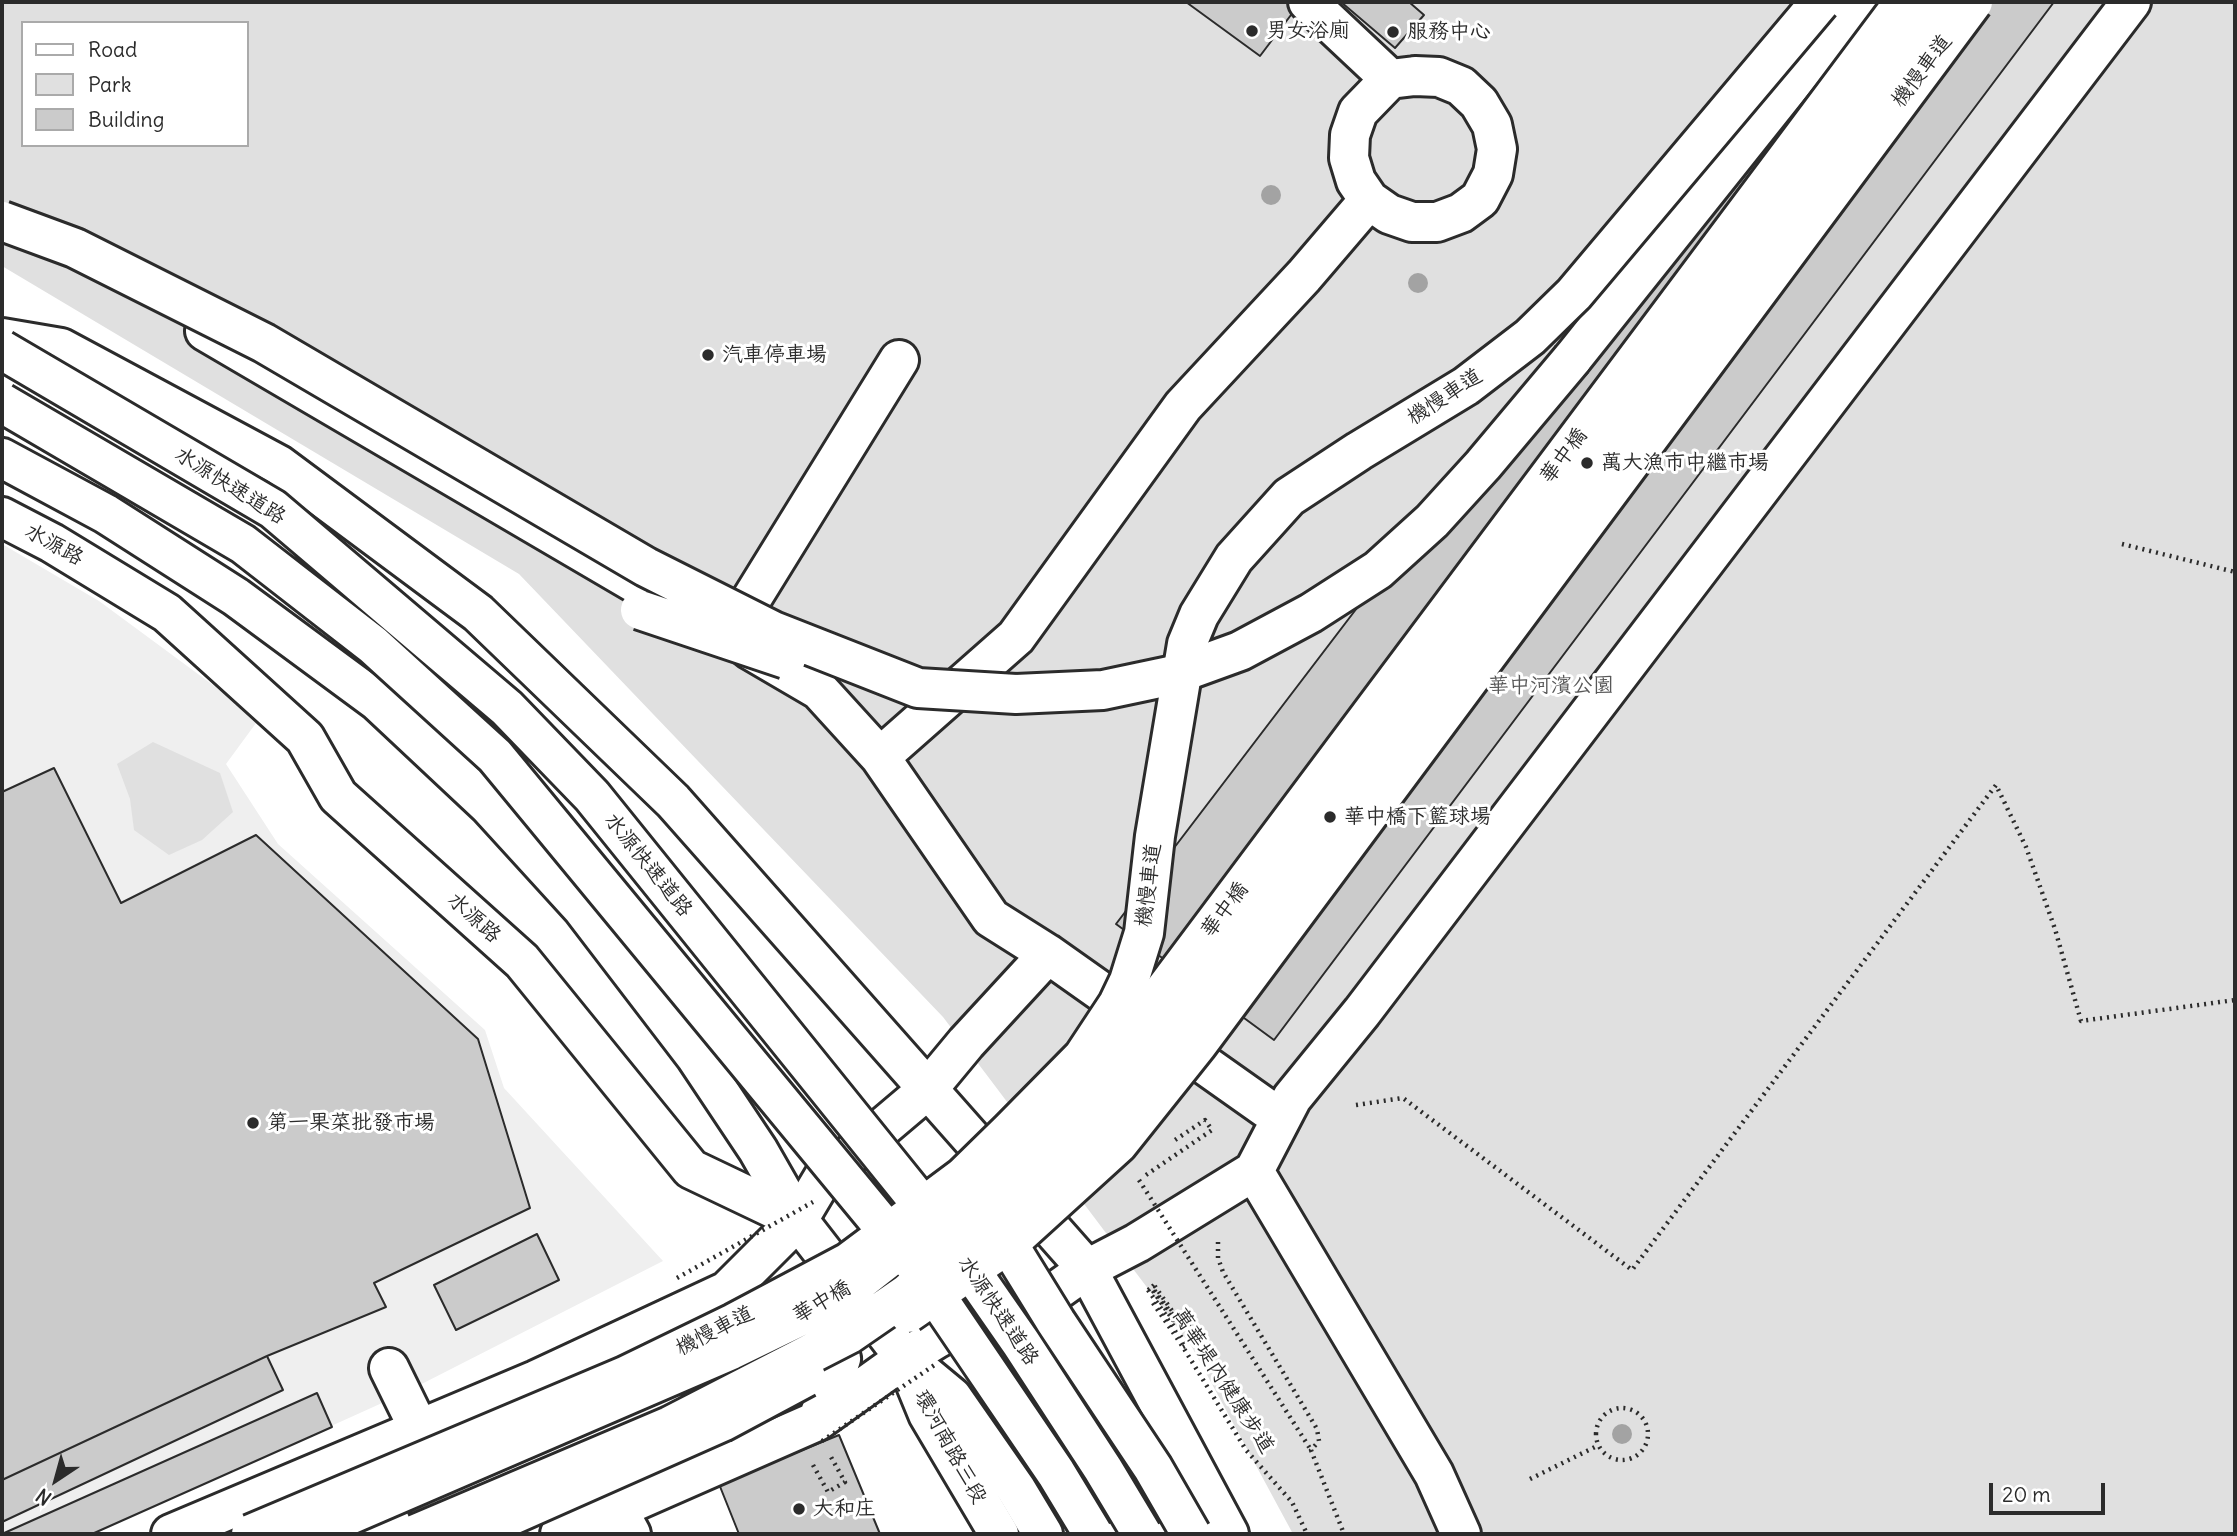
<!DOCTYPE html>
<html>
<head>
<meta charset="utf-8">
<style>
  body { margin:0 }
  #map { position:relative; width:2237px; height:1536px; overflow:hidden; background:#fff; font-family:Delius,sans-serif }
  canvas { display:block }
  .frame { position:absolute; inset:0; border:4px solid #2b2b2b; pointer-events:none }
  .legend { position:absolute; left:21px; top:21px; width:228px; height:126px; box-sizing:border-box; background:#fff; border:2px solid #aaa; margin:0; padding:9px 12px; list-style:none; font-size:21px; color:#2b2b2b }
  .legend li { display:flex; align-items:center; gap:14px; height:35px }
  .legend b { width:35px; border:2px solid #aaa }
  .north { position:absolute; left:21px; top:1445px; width:70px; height:70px; -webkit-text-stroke:5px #fff; paint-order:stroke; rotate:216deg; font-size:19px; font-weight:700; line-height:28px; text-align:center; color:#2b2b2b }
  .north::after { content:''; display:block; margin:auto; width:24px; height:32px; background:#2b2b2b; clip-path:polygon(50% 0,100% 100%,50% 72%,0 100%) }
  .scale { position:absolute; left:1989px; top:1483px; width:116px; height:32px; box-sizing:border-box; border:4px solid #2b2b2b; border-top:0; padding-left:9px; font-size:21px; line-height:24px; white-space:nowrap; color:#2b2b2b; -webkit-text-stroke:5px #fff; paint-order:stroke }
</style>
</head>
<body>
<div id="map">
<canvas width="2237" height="1536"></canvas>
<div class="frame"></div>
<ul class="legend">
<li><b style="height:9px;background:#fff"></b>Road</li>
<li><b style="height:19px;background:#e0e0e0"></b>Park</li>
<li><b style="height:19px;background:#cbcbcb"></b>Building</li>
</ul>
<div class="north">N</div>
<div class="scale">20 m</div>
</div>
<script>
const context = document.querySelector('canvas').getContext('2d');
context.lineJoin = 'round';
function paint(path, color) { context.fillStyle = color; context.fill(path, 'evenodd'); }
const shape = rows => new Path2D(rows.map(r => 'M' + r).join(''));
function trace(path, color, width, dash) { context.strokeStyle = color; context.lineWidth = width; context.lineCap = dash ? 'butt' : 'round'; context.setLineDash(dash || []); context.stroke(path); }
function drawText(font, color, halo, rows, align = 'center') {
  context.font = font + ' Delius,"LXGW WenKai TC",sans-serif'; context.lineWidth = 6; context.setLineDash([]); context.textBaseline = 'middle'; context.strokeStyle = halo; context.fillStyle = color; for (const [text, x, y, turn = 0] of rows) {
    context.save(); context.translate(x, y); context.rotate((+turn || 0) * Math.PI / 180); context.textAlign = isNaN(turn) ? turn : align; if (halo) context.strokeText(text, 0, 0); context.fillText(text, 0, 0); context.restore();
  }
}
paint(shape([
  [2,544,99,601,259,719,226,764,278,844,485,1030,504,1088,663,1261,402,1394,92,1534,2,1534]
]), '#efefef');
paint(shape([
  [2,2,2235,2,2235,1534,1293,1534,1192,1347,943,1017,519,574,2,266],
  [23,23,247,23,247,145,23,145],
  [153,742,220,773,233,812,202,840,169,855,134,830,130,799,117,764]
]), '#e0e0e0');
const building = shape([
  [1186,2,1290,2,1297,7,1260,56,1186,2],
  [1341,2,1409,2,1424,15,1395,48,1341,2],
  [1819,2,2054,2,1274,1040,1116,924,1819,2],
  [54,768,121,903,256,835,478,1039,530,1208,374,1283,386,1307,267,1356,2,1480,2,792,54,768],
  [537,1234,559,1280,456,1330,434,1285,537,1234],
  [267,1356,283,1390,2,1522,2,1480,267,1356],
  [317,1393,332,1427,92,1534,2,1534,317,1393],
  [839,1435,880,1534,739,1534,719,1484,839,1435]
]);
paint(building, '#cbcbcb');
trace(building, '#2b2b2b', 2);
const minor = shape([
  [1308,2,1390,79],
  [1415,76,1439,77,1461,86,1479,103,1492,125,1497,149,1493,174,1480,199,1461,213,1437,222,1412,222,1389,214,1369,200,1356,181,1349,158,1350,135,1358,112,1390,79,1415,76],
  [205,331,700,621],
  [2,517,52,543,167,613,305,738,338,796,522,961,691,1169,798,1220,905,1358,928,1414,999,1534],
  [728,637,899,360],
  [749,649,819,690,880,757,991,918,1048,954,1280,1118],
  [880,757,1016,637,1183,406,1304,276,1369,200],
  [927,1090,966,1043,1048,954],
  [1254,1171,1434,1474,1461,1534],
  [1087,1269,1137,1243,1254,1171,1292,1098,1362,1012,2131,2],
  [389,1368,419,1429],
  [618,1510,631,1534]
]);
const major = shape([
  [813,1317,841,1359,817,1421],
  [171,1534,536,1380,727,1291,798,1220,823,1178,927,1090],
  [560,1534,817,1421,905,1358,936,1339,947,1333,1016,1317,1028,1311,1087,1269]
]);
const highway = shape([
  [2,338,61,348,279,465,478,613,673,801,1087,1269,1229,1534],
  [1572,359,1829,37,1862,2],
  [2,458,106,514,236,597,377,701,489,806,582,908,696,1057,758,1150,798,1220],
  [905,1358,952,1397,1016,1489,1043,1534]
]);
trace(minor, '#2b2b2b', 44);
trace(major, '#2b2b2b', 44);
trace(highway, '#2b2b2b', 44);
trace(shape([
  [2122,544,2235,572],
  [1356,1105,1403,1098,1632,1270,1996,785,2026,847,2055,929,2081,1021,2235,1000],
  [1218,1242,1218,1258,1223,1272,1317,1429,1319,1441,1311,1450,1344,1534],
  [1148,1290,1151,1288,1173,1320,1177,1318,1154,1285],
  [1148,1290,1187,1345,1183,1347],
  [1153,1303,1183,1347,1246,1450,1292,1502,1307,1534],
  '1596 1434a26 26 0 1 1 52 0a26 26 0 1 1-52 0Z',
  [813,1465,828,1492,845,1482,831,1457],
  [1530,1479,1599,1445]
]), '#2b2b2b', 4.5, [2, 5]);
trace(minor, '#fff', 38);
trace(major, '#fff', 38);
trace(highway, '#fff', 38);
const minorBridge = shape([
  [908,1313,1008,1244,1118,1144,1197,1045,1973,2],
  [251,1534,625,1376,734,1323,849,1262,963,1177,1010,1131,1083,1057,1118,1004,1129,981,1144,933,1155,836,1187,644,1199,615,1234,558,1289,497,1359,451,1466,386,1530,337,1574,294,1820,2],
  [469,1534,722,1422,806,1377]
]);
const majorBridge = shape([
  [305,1534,731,1350,836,1299,960,1202,1024,1146,1082,1089,1158,999,1904,2],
  [416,1534,670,1426,849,1334,907,1294,1047,1171,1120,1094,1948,2]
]);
const highwayBridge = shape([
  [2,221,75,248,264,343,646,567,773,631,918,688,1016,694,1103,690,1174,675,1240,651,1311,613,1378,570,1432,521,1483,465,1572,359],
  [2,350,273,509,507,708,592,796,946,1235,1021,1343,1103,1469,1142,1534],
  [2,403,243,544,373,645,495,756,915,1265,1056,1473,1093,1534],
  [640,610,786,659],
  [990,1223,1008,1244,1056,1322,1153,1468,1191,1534]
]);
trace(minorBridge, '#2b2b2b', 44, []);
trace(majorBridge, '#2b2b2b', 44, []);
trace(highwayBridge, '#2b2b2b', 44, []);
trace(shape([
  [1146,1175,1212,1130,1205,1120,1172,1142],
  [1139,1180,1311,1450],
  [677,1278,813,1202],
  [1154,1285,1152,1287,1183,1329,1190,1324],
  [822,1441,936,1364]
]), '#2b2b2b', 4.5, [2, 5]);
trace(minorBridge, '#fff', 38);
trace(majorBridge, '#fff', 38);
trace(highwayBridge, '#fff', 38);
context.fillStyle = '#a3a3a3';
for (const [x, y] of [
  [1271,195],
  [1418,283],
  [1622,1434]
]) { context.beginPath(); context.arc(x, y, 10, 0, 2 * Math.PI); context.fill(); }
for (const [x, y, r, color] of [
  [1252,31,7,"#2b2b2b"],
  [1393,32,7,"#2b2b2b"],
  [708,355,7,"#2b2b2b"],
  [1587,463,7,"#2b2b2b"],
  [1330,817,7,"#2b2b2b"],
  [253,1123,7,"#2b2b2b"],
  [799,1509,7,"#2b2b2b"]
]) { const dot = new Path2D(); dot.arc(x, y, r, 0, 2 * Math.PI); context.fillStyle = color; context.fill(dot); trace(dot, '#fff', 2.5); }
drawText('21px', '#2b2b2b', '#fff', [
  ["男女浴廁",1266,31],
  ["服務中心",1407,32],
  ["汽車停車場",722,355],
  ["萬大漁市中繼市場",1601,463],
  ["華中橋下籃球場",1344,817],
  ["第一果菜批發市場",267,1123],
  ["大和庄",813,1509]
], 'left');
drawText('21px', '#2b2b2b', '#fff', [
  ["機慢車道",1922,71,-53],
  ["機慢車道",1445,397,-33],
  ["華中橋",1564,456,-53],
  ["水源快速道路",230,486,32],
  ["水源路",54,545,29],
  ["水源快速道路",648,865,51],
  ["機慢車道",1149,885,-83],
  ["華中橋",1225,910,-53],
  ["水源路",474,918,42],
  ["華中橋",822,1302,-30],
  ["水源快速道路",998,1311,56],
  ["機慢車道",715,1331,-27],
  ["萬華堤內健康步道",1223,1381,57],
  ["環河南路三段",950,1447,61]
]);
drawText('21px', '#585858', '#fff', [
  ["華中河濱公園",1551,686]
]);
</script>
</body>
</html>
